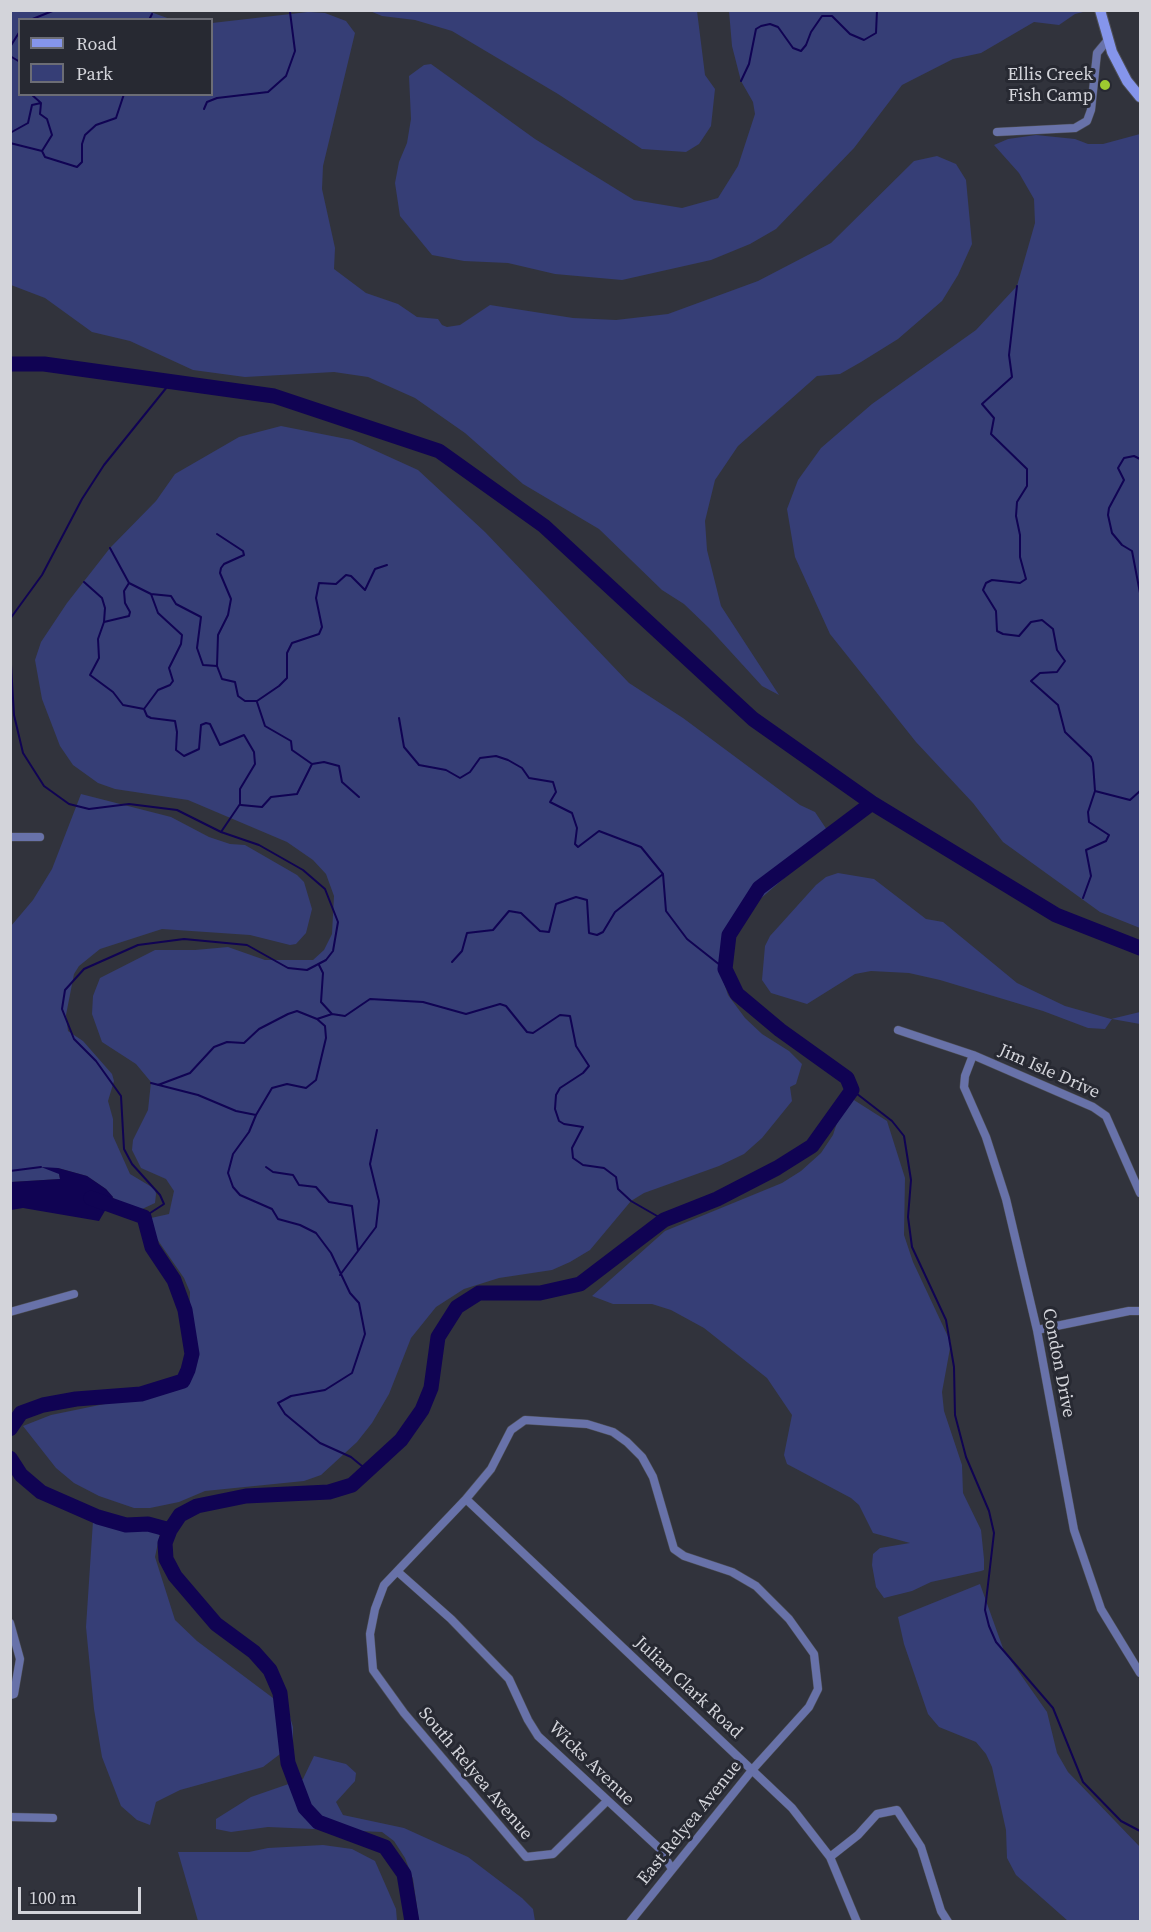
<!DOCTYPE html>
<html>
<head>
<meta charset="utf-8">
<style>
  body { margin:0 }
  #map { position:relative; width:1151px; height:1932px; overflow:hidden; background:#31333c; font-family:"Source Serif 4",serif }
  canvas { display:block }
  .frame { position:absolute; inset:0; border:12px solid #d3d4da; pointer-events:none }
  .legend { position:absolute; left:18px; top:18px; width:195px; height:78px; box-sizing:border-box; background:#272932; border:2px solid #6c6d75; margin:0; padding:8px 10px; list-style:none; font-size:18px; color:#d3d4da }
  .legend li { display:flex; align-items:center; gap:12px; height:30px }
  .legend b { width:30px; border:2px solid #6c6d75 }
  .scale { position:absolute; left:18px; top:1887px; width:123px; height:27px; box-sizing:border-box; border:3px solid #d3d4da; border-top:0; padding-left:8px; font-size:18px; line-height:21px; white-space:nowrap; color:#d3d4da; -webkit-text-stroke:4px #272932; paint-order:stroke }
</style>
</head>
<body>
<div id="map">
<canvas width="1151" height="1932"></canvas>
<div class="frame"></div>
<ul class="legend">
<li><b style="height:8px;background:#8595eb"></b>Road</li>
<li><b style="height:16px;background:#363e76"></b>Park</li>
</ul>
<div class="scale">100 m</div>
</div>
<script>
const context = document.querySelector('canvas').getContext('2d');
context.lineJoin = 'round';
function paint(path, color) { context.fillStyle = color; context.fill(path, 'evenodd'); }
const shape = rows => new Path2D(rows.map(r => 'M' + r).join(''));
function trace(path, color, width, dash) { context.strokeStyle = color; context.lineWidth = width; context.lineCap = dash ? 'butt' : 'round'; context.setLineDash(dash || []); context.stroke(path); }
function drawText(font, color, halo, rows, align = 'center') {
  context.font = font + ' "Source Serif 4",serif'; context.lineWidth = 6; context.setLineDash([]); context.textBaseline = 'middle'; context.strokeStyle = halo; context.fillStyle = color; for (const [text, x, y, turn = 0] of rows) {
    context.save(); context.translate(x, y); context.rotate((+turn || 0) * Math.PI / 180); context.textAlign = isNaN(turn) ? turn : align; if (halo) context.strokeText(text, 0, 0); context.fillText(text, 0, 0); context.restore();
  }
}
paint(shape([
  [10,11,148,11,170,19,20,20,20,94,212,94,212,23,308,12,325,13,346,21,355,33,323,166,322,189,335,248,334,269,366,293,398,304,417,317,438,319,442,325,447,327,460,325,490,305,573,318,616,320,668,314,758,281,831,243,914,161,937,156,956,164,966,180,972,244,958,275,942,301,898,339,861,362,840,374,817,376,738,446,715,480,705,521,707,550,721,606,779,695,762,686,709,628,684,604,662,590,599,529,523,484,465,433,415,398,368,377,334,372,245,377,193,370,130,341,92,332,45,298,11,285],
  [370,11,697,11,705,75,715,89,711,126,699,144,686,152,642,149,558,94,452,31,415,20,382,16],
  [729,11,1087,11,1075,14,1059,25,1034,22,981,53,953,59,902,85,854,148,776,229,750,244,711,260,622,280,555,274,508,263,464,261,432,255,400,216,395,183,399,162,407,143,411,119,409,76,424,65,431,64,535,139,634,200,682,208,718,198,738,166,755,114,753,102,741,81,732,46],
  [1140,134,1140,928,1100,912,1003,842,973,803,916,742,830,634,795,557,787,509,798,480,821,448,872,404,976,330,1017,286,1035,223,1034,199,1019,173,994,145,1008,139,1036,135,1075,139,1088,144,1103,144],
  [281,426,352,440,418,470,485,532,629,683,683,718,800,805,815,812,827,830,825,836,812,854,752,906,743,918,725,948,720,971,728,995,745,1018,762,1034,789,1051,802,1064,796,1084,790,1087,792,1101,762,1138,744,1154,719,1166,644,1193,631,1201,590,1250,570,1262,552,1270,499,1278,464,1289,436,1307,411,1338,389,1394,372,1423,357,1442,321,1475,304,1481,205,1491,179,1502,150,1508,134,1508,99,1496,74,1483,56,1468,23,1426,51,1415,158,1393,177,1376,188,1357,190,1292,184,1278,148,1226,151,1218,169,1214,174,1191,166,1179,141,1168,132,1150,133,1140,148,1110,151,1082,136,1064,102,1042,92,1014,93,996,100,978,155,950,195,950,228,947,265,960,313,960,324,950,332,934,334,896,326,874,313,860,287,842,188,800,115,789,98,783,73,765,60,746,42,699,35,660,41,642,67,603,110,548,156,501,175,474,239,437],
  [81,794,171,817,209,837,230,844,245,845,297,875,304,882,312,909,306,933,296,944,290,945,250,935,162,929,100,949,79,966,74,974,66,1015,68,1031,83,1041,112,1074,114,1081,108,1101,113,1119,113,1136,130,1174,155,1189,156,1194,155,1203,140,1210,117,1202,106,1189,87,1176,58,1168,60,1179,11,1182,11,926,33,900,52,869],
  [838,873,874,879,926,919,943,922,1017,983,1065,1006,1111,1019,1140,1012,1140,1024,1112,1019,1105,1029,1088,1028,1043,1011,940,980,909,973,871,971,855,974,807,1004,771,993,762,980,765,946,770,936,816,885,826,877],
  [846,1095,887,1121,905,1178,904,1235,913,1262,951,1343,942,1392,944,1411,962,1465,963,1493,981,1530,984,1559,984,1570,981,1571,931,1582,912,1591,884,1598,876,1587,872,1565,873,1554,880,1548,910,1543,873,1533,859,1505,851,1498,787,1464,784,1455,792,1415,767,1378,704,1328,671,1310,652,1304,613,1304,592,1296,665,1231,782,1183,801,1171,821,1153,833,1135],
  [93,1521,134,1530,161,1528,155,1557,175,1620,197,1641,281,1704,290,1717,293,1727,293,1741,288,1748,263,1767,180,1790,156,1802,150,1825,137,1820,121,1806,102,1757,94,1709,86,1627],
  [980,1584,1004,1651,1047,1712,1057,1753,1068,1772,1140,1847,1140,1921,1068,1921,1016,1875,1007,1858,1006,1830,992,1767,986,1754,976,1742,939,1727,928,1714,904,1644,898,1617],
  [314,1756,346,1764,356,1773,355,1781,336,1802,343,1815,404,1828,468,1857,522,1898,533,1909,535,1921,419,1921,413,1879,405,1858,394,1841,382,1832,268,1827,231,1832,216,1829,216,1819,251,1797,303,1779],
  [323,1845,352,1849,375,1861,396,1909,397,1921,198,1921,178,1852,249,1852,268,1848]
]), '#363e76');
paint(shape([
  [41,1167,58,1168,87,1176,106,1189,113,1197,99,1221,23,1208,11,1210,11,1182,60,1179,59,1174]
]), '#100353');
trace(shape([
  [30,20,55,10],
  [149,20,152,14],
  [10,47,20,31],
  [10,56,20,62],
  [741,81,749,64,756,29,761,26,770,24,778,27,793,48,801,51,806,45,811,32,822,16,832,16,850,34,864,40,876,33,877,10],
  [31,94,41,103,40,114,47,119,52,135,42,151],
  [204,109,207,102,217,98,268,92,286,76,295,51,290,12],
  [10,133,28,123,32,105,41,103],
  [10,143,42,151,45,157,77,167,82,162,82,144,85,135,96,125,116,118,124,94],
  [1017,286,1009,355,1012,377,982,404,994,418,991,434,1027,469,1027,486,1017,502,1016,516,1020,535,1020,557,1026,579,1020,583,992,580,986,583,983,590,996,611,997,631,1003,634,1019,636,1031,622,1042,620,1053,629,1057,650,1065,661,1057,672,1040,673,1031,681,1058,705,1065,732,1091,757,1093,763,1095,791,1088,812,1089,822,1109,835,1106,841,1086,850,1091,876,1083,898],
  [1140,459,1134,456,1124,458,1118,468,1124,480,1109,508,1108,515,1112,533,1122,545,1132,551,1140,593],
  [217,534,243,551,244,555,224,564,221,568,220,573,231,599,228,615,218,635,217,666,222,679,235,682,238,696,245,701,257,701,279,686,287,678,287,653,292,643,319,634,322,627,316,598,319,583,336,584,346,575,351,576,365,590,375,569,387,565],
  [110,548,129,583,151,594,171,596,176,604,201,617,197,648,203,665,217,666],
  [84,582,102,598,105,608,104,622,98,639,99,658,90,675,113,692,123,705,144,709],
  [10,619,42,575,82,499,104,465,171,382],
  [104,622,129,616,130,612,125,603,124,591,129,583],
  [10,648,14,715,23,753,44,786,69,804,89,809,129,804,177,810,221,832,259,845,303,870,325,889,338,922,333,951,326,960,307,970,288,968,247,945,184,939,138,945,84,969,65,990,62,1009,74,1039,96,1061,121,1096,124,1149,132,1164,160,1195,164,1204,144,1217],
  [257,702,265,726,291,741,292,750,312,764],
  [144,709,147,716,151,718,175,721,177,732,176,750,184,756,199,749,201,725,206,723,210,724,220,745,244,735,254,752,255,764,240,789,240,804,221,832],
  [144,709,158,690,170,685,173,681,169,668,181,644,182,635,158,613,151,594],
  [399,718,404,747,419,765,446,770,460,778,470,772,480,758,496,756,508,760,522,768,529,778,553,782,556,792,550,802,572,813,577,828,575,844,578,847,599,831,641,847,663,874,666,911,687,939,725,969],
  [312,764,324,762,339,766,342,782,359,797],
  [1095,791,1130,800,1140,791],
  [241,805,262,807,271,797,297,794,312,764],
  [452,962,462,951,467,933,493,930,509,911,521,913,540,931,549,932,556,904,576,897,587,900,589,933,597,935,603,932,615,912,663,874],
  [319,965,323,973,321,1002,332,1014],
  [317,1019,332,1014,345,1016,370,999,423,1002,466,1014,500,1004,506,1006,527,1032,533,1033,560,1015,570,1016,576,1046,589,1066,583,1073,560,1088,556,1095,555,1109,559,1121,564,1124,583,1127,572,1148,573,1158,583,1165,604,1168,616,1177,618,1189,631,1201,664,1220],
  [151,1083,198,1095,236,1111,256,1115],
  [158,1085,190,1073,214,1047,227,1042,244,1043,259,1029,288,1014,297,1011,317,1019,325,1026,326,1038,316,1080,306,1088,287,1084,272,1088,256,1115,249,1132,233,1154,228,1173,233,1187,240,1195,272,1209,278,1219,300,1225,316,1233,331,1253,350,1293,359,1303,365,1334,352,1373,325,1390,291,1396,278,1403,285,1414,320,1443,351,1457,368,1471],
  [852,1090,892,1121,904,1136,911,1180,908,1217,912,1247,946,1320,954,1367,955,1415,966,1457,989,1511,994,1533,985,1610,989,1626,996,1642,1053,1708,1083,1782,1121,1821,1140,1831],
  [266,1167,273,1172,293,1175,299,1185,316,1187,329,1202,352,1206,358,1251],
  [10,1171,41,1167],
  [340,1275,376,1227,379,1201,370,1164,377,1130]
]), '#100353', 2);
trace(shape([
  [10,364,44,364,274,396,439,451,544,526,753,719,872,803,1056,915,1140,948],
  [10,1429,21,1413,43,1405,76,1399,141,1394,183,1381,188,1370,192,1354,185,1310,174,1280,152,1247,144,1217,91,1198],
  [10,1458,21,1475,41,1492,98,1517,126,1525,148,1524,170,1530],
  [412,1922,404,1874,385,1847,318,1822,305,1808,288,1763,280,1693,270,1670,254,1652,216,1624,175,1576,166,1559,165,1543,170,1530,180,1515,197,1506,246,1496,329,1492,352,1485,401,1440,422,1410,431,1388,438,1337,457,1307,479,1293,540,1293,580,1284,664,1220,717,1199,777,1168,812,1146,852,1090,847,1078,780,1030,737,994,725,969,729,935,759,888,872,803]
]), '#100353', 15);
const minor = shape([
  [997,132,1075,128,1087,121,1091,110,1097,53,1107,41],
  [10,837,40,837],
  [898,1030,973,1055,1093,1107,1106,1116,1140,1193],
  [973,1055,965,1076,964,1087,986,1137,1006,1199,1037,1330,1074,1530,1101,1609,1140,1673],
  [10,1312,74,1294],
  [1037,1330,1129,1311,1140,1311],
  [466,1499,792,1808,830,1857,857,1922],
  [398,1572,451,1619,509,1679,528,1720,538,1736,659,1848,672,1869],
  [10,1623,20,1659,14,1694,10,1695],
  [607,1801,553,1854,526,1857,404,1713,373,1670,370,1634,375,1609,384,1585,466,1499,491,1469,511,1430,525,1420,587,1424,613,1432,627,1442,642,1457,653,1477,674,1549,684,1556,732,1572,756,1586,789,1619,814,1654,818,1689,809,1707,753,1769,630,1922],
  [10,1817,53,1818],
  [830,1857,858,1835,877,1814,897,1810,921,1847,941,1911,948,1922]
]);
const secondary = shape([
  [1100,10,1112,52,1127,81,1140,97]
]);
trace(minor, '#4e5058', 9);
trace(secondary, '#4e5058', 12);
trace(minor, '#6872a9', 8);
trace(secondary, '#8595eb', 10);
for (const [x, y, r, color] of [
  [1105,85,6,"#9dca30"]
]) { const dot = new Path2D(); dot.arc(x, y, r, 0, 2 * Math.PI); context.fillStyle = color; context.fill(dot); trace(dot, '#272932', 2); }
drawText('18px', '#d3d4da', '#272932', [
  ["Ellis Creek",1093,75],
  ["Fish Camp",1093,96]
], 'right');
drawText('18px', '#d3d4da', '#272932', [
  ["Jim Isle Drive",1049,1072,24],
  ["Condon Drive",1058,1363,79],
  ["Julian Clark Road",688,1688,43],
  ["Wicks Avenue",591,1764,44],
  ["South Relyea Avenue",475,1774,50],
  ["East Relyea Avenue",690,1823,-51]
]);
</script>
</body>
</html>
